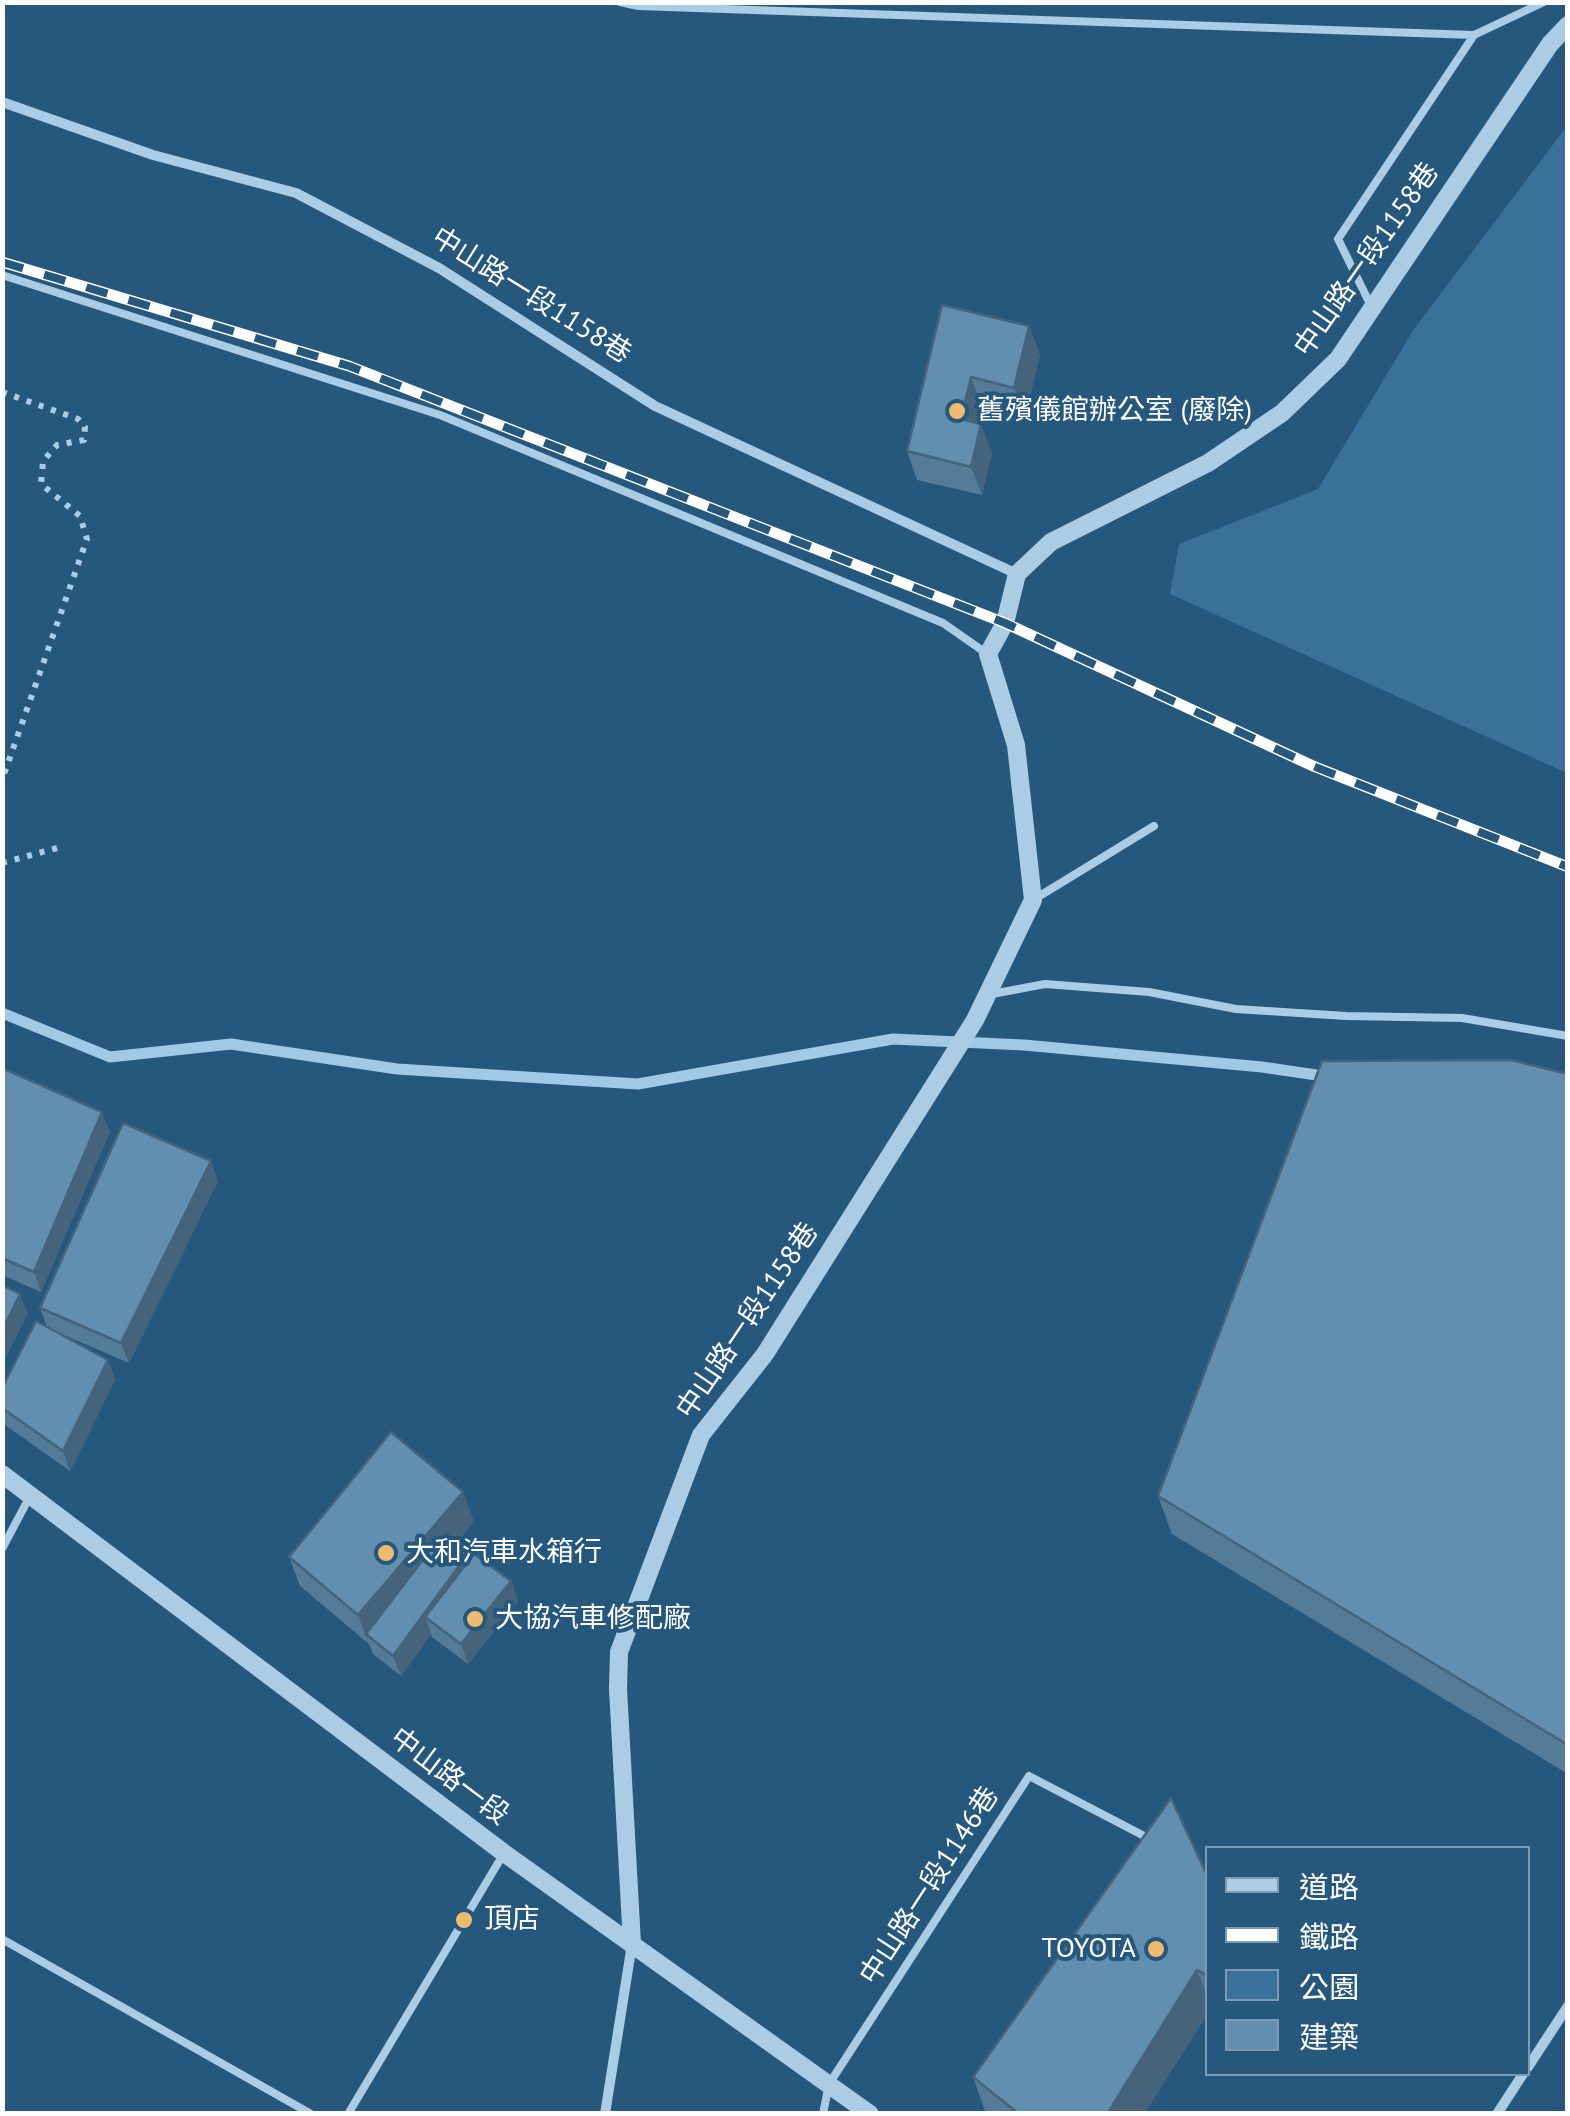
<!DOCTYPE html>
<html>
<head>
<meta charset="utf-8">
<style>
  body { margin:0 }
  #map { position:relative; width:1570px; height:2116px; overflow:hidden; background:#26577d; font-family:"PT Sans","Noto Sans TC",sans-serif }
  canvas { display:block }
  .frame { position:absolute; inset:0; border:5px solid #fff; pointer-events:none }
  .legend { position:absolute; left:1205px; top:1846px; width:325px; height:230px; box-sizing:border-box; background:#26577d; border:2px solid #7d9ab1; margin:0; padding:12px 18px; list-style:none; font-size:30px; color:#fff }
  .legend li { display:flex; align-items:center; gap:20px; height:50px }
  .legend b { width:50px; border:2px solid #7d9ab1 }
</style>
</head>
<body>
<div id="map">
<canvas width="1570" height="2116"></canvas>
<div class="frame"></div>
<ul class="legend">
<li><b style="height:12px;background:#abcce5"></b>道路</li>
<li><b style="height:12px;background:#fff"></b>鐵路</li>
<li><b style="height:28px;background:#3a719b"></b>公園</li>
<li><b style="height:28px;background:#628fb0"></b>建築</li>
</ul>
</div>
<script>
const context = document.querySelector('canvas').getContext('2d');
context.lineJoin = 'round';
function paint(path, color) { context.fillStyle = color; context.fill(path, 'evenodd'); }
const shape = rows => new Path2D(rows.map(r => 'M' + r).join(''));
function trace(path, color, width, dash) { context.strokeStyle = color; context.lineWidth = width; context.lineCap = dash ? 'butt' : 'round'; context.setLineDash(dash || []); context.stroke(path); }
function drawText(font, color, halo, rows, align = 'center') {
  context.font = font + ' "PT Sans","Noto Sans TC",sans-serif'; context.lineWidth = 8; context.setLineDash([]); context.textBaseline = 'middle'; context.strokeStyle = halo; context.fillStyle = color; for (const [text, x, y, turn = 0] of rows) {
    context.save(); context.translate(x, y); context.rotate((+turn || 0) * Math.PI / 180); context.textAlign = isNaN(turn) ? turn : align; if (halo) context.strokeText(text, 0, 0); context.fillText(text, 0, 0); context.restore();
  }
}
paint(shape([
  [1567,126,1567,773,1170,594,1179,544,1318,489,1414,329]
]), '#3a719b');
trace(shape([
  [2,1013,110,1057,231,1044,397,1069,638,1084,893,1039,1024,1045,1262,1067,1330,1077]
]), '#a0c9e5', 11);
trace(shape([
  [2,392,78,419,85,427,84,440,57,445,43,461,41,484,80,516,87,539,2,780],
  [2,863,57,848]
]), '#abcce5', 6, [5, 8]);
trace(shape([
  [620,2,638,6,1474,35,1544,2],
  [2,275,440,415,943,623,986,653],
  [1371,306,1338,239,1474,35],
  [1033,900,1154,826],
  [992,994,1045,984,1149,992,1236,1009,1346,1016,1462,1018,1568,1036],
  [2,1549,30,1496],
  [2,1939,311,2114],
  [348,2114,504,1853],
  [823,2114,829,2084,1029,1776,1148,1838]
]), '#abcce5', 8);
trace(shape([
  [2,102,153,155,296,193,439,268,655,406,1017,574],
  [1528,2067,1568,2006],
  [605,2114,632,1944],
  [1497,2114,1523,2074]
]), '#abcce5', 10);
trace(shape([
  [2,1474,504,1853,870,2114],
  [632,1944,618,1689,619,1652,701,1435,765,1354,975,1020,1033,900,1016,745,988,654,1005,623,1017,574,1051,542,1208,463,1282,413,1338,359,1550,44,1568,25]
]), '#abcce5', 18);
const rail = shape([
  [2,262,349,366,1005,623,1313,766,1568,867]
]);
trace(rail, '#fff', 11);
trace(rail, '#26577d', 8, [22]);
paint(shape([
  [942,305,1029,326,1040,355,1025,416,981,406,977,423,992,453,982,495,917,480,907,451],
  [2,1068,110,1131,41,1292,2,1275],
  [1568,1074,1568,1774,1172,1534,1158,1496],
  [218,1181,129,1363,50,1329,108,1360,115,1380,70,1471,2,1423,2,1388,47,1327,40,1308],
  [474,1521,460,1538,481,1536,488,1556,484,1561,511,1581,518,1601,468,1664,432,1637,431,1634,401,1676,373,1654,369,1644,300,1586,289,1557],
  [1208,1877,1208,2013,1144,2114,986,2114,973,2077]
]), '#547b97');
paint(shape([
  [1029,326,1040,355,1025,416,1014,388],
  [971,377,981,406,971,448,961,419],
  [981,424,992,453,982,495,971,467],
  [102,1112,110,1131,41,1292,34,1272],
  [211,1161,218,1181,129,1363,121,1343],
  [20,1294,28,1314,2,1365,2,1331],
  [108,1360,115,1380,70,1471,63,1451],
  [463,1492,474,1521,373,1640,366,1634,369,1644,358,1615],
  [481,1536,488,1556,437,1626,425,1617,431,1634,401,1676,393,1656],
  [511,1581,518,1601,468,1664,461,1644],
  [1197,1970,1208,1998,1208,2013,1144,2114,1107,2114]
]), '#45647b');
const building = shape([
  [942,305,1029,326,1014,388,971,377,961,419,981,424,971,467,907,451,942,305],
  [1511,1060,1568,1074,1568,1745,1158,1496,1322,1061,1511,1060],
  [2,1068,102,1112,34,1272,2,1258,2,1068],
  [123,1123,211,1161,121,1343,40,1308,123,1123],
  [2,1285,20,1294,2,1331,2,1285],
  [36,1321,108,1360,63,1451,2,1408,2,1388,36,1321],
  [391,1432,463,1492,358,1615,289,1557,391,1432],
  [481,1536,393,1656,366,1634,438,1540,481,1536],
  [474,1554,511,1581,461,1644,425,1617,474,1554],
  [1171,1798,1208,1877,1208,1976,1197,1970,1107,2114,1019,2114,973,2077,1171,1798]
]);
paint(building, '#628fb0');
trace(building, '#45647b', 2.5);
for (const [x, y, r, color] of [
  [957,411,10,"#eeba70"],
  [386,1553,10,"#eeba70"],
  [475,1619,10,"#eeba70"],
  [464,1920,10,"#eeba70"],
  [1156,1949,10,"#eeba70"]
]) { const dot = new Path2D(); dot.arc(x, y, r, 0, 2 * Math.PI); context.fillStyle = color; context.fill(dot); trace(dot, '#26577d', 4); }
drawText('28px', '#fff', '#26577d', [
  ["中山路一段1158巷",1367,260,-55],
  ["中山路一段1158巷",531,296,32],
  ["中山路一段1158巷",748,1321,-56],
  ["中山路一段",449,1777,37],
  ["中山路一段1146巷",930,1886,-57]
]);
drawText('28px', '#fff', '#26577d', [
  ["舊殯儀館辦公室 (廢除)",977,411],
  ["大和汽車水箱行",406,1553],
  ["大協汽車修配廠",495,1619],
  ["頂店",484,1920],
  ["TOYOTA",1136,1949,"right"]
], 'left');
</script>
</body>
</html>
